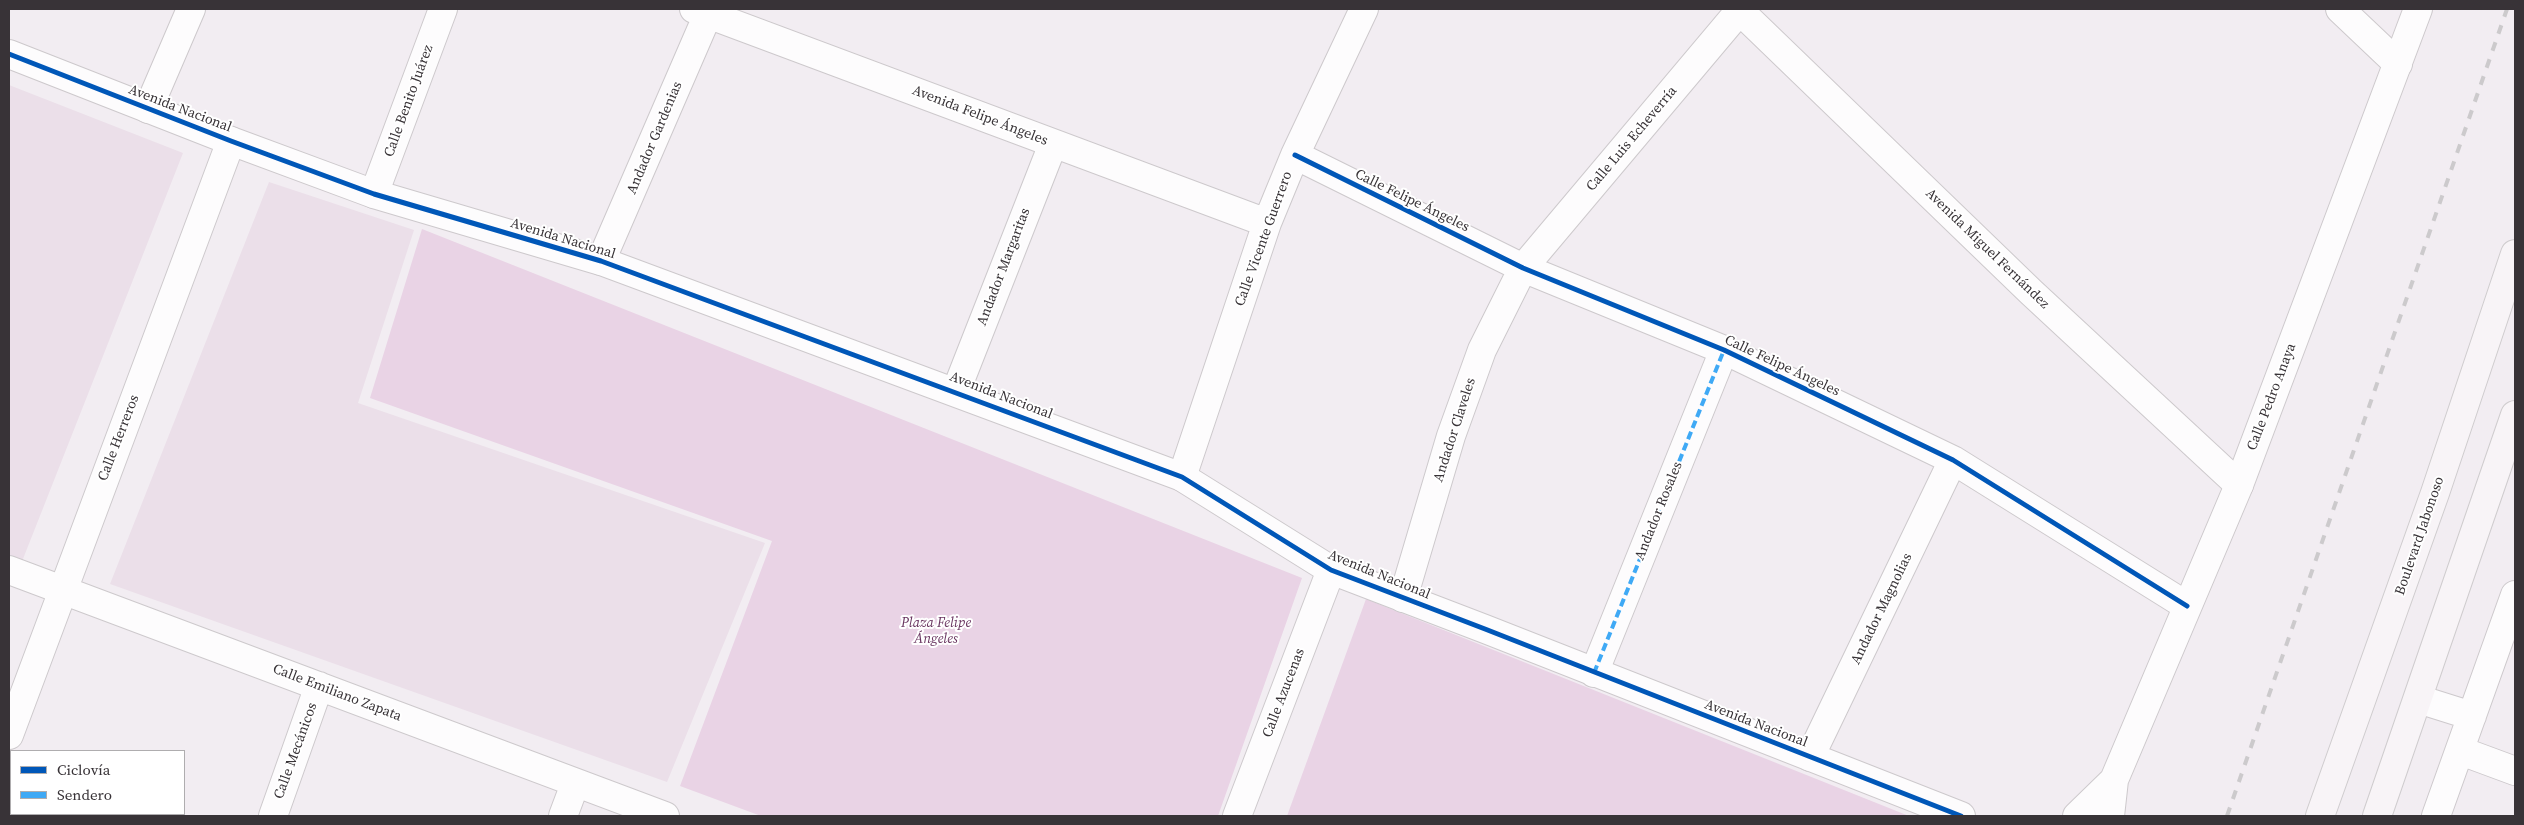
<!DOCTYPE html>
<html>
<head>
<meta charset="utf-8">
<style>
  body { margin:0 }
  #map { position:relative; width:2524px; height:825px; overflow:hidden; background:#f2edf2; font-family:"Source Serif 4",serif }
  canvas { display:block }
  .frame { position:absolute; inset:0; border:10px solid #383337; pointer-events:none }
  .legend { position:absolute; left:10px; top:750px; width:175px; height:65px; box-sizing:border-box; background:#fff; border:1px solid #afadaf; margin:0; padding:6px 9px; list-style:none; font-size:15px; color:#383337 }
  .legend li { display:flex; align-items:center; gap:10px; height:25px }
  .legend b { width:25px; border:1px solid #afadaf }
</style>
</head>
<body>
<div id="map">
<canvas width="2524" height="825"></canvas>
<div class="frame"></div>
<ul class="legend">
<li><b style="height:6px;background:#0057b8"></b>Ciclovía</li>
<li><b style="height:6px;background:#3fa9f5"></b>Sendero</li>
</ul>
</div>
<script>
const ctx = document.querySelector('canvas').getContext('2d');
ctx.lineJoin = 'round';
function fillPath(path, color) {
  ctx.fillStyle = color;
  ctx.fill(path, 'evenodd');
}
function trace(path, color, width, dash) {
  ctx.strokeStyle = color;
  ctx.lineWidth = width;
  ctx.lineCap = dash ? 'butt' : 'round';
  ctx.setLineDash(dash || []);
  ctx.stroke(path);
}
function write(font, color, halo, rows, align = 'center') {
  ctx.font = font + ' "Source Serif 4",serif';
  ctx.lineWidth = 4;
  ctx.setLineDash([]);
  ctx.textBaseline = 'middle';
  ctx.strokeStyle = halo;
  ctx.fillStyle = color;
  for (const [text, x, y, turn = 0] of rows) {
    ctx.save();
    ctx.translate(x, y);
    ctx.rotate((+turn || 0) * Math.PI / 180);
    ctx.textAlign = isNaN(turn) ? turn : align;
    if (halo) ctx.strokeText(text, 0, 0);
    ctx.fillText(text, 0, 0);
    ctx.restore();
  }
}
fillPath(new Path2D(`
  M 9,85 L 183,153 L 21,564 L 9,559 Z
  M 269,182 L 414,230 L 358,403 L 765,543 L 667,782 L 110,584 Z`), '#ebdfe9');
fillPath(new Path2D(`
  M 422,229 L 1302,578 L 1218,816 L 761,816 L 680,786 L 772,541 L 370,398 Z
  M 1366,599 L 1909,816 L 1287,816 Z`), '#e9d3e5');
const pedestrian = new Path2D(`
  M 1594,673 L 1724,350`);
const minor = new Path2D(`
  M 694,9 L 1267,223
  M 1738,9 L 2031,292 L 2239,485
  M 2340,9 L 2398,64
  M 148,109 L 191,9
  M 1295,155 L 1523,268 L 1724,350 L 1953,460 L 2187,606
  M 374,194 L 443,9
  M 601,261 L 708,14
  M 956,391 L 1053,144
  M 1182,477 L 1267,223 L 1295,155 L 1364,9
  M 9,570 L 665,816
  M 1403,598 L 1451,436 L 1482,350 L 1523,268 L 1741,9
  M 2418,699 L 2472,716
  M 9,735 L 231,141
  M 2461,751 L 2515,771
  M 1810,757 L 1953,460
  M 273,816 L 319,686
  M 563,816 L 575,784
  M 1237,816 L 1331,570
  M 2436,816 L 2515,595`);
const tertiary = new Path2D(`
  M 9,54 L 231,141 L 374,194 L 601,261 L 1182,477 L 1331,570 L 1485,629 L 1961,816`);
const secondary = new Path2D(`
  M 2077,816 L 2114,780
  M 2110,816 L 2114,780 L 2239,485 L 2418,9`);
const primary = new Path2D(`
  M 2320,816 L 2435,493 L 2515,254
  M 2377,816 L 2515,415`);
trace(pedestrian, '#cdc9cc', 30);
trace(minor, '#cdc9cc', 30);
trace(tertiary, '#cdc9cc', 30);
trace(secondary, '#cdc9cc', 30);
trace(primary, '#cfccce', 30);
trace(pedestrian, '#fdfcfd', 28);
trace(minor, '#fdfcfd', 28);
trace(tertiary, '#fdfcfd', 28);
trace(secondary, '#fdfcfd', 28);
trace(primary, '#f8f4f7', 28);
trace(new Path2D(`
  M 2227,816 L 2507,9`), '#cccacc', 4, [9, 9]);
trace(new Path2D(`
  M 1594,673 L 1724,350`), '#3fa9f5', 4, [8, 4]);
trace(new Path2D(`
  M 9,54 L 231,141 L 374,194 L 601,261 L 1182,477 L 1331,570 L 1485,629 L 1961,816
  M 1295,155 L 1523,268 L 1724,350 L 1953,460 L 2187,606`), '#0057b8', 5);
write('14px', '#383337', '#fff', [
  ["Calle Benito Juárez",409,101,-70],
  ["Avenida Nacional",180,109,21],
  ["Avenida Felipe Ángeles",980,116,21],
  ["Andador Gardenias",655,138,-67],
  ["Calle Luis Echeverría",1632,139,-50],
  ["Calle Felipe Ángeles",1412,201,26],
  ["Avenida Nacional",563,239,17],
  ["Calle Vicente Guerrero",1264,239,-70],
  ["Avenida Miguel Fernández",1987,249,44],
  ["Andador Margaritas",1004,267,-69],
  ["Calle Felipe Ángeles",1782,366,25],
  ["Avenida Nacional",1001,396,21],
  ["Calle Pedro Anaya",2272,397,-69],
  ["Andador Claveles",1455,430,-72],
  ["Calle Herreros",119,438,-69],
  ["Andador Rosales",1659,511,-68],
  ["Boulevard Jabonoso",2420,536,-71],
  ["Avenida Nacional",1379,575,22],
  ["Andador Magnolias",1882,609,-64],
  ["Calle Emiliano Zapata",337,693,21],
  ["Calle Azucenas",1284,693,-69],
  ["Avenida Nacional",1756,724,21],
  ["Calle Mecánicos",296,751,-70]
]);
write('italic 14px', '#693560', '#fff', [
  ["Plaza Felipe",936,623],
  ["Ángeles",936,639]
]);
</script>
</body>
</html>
